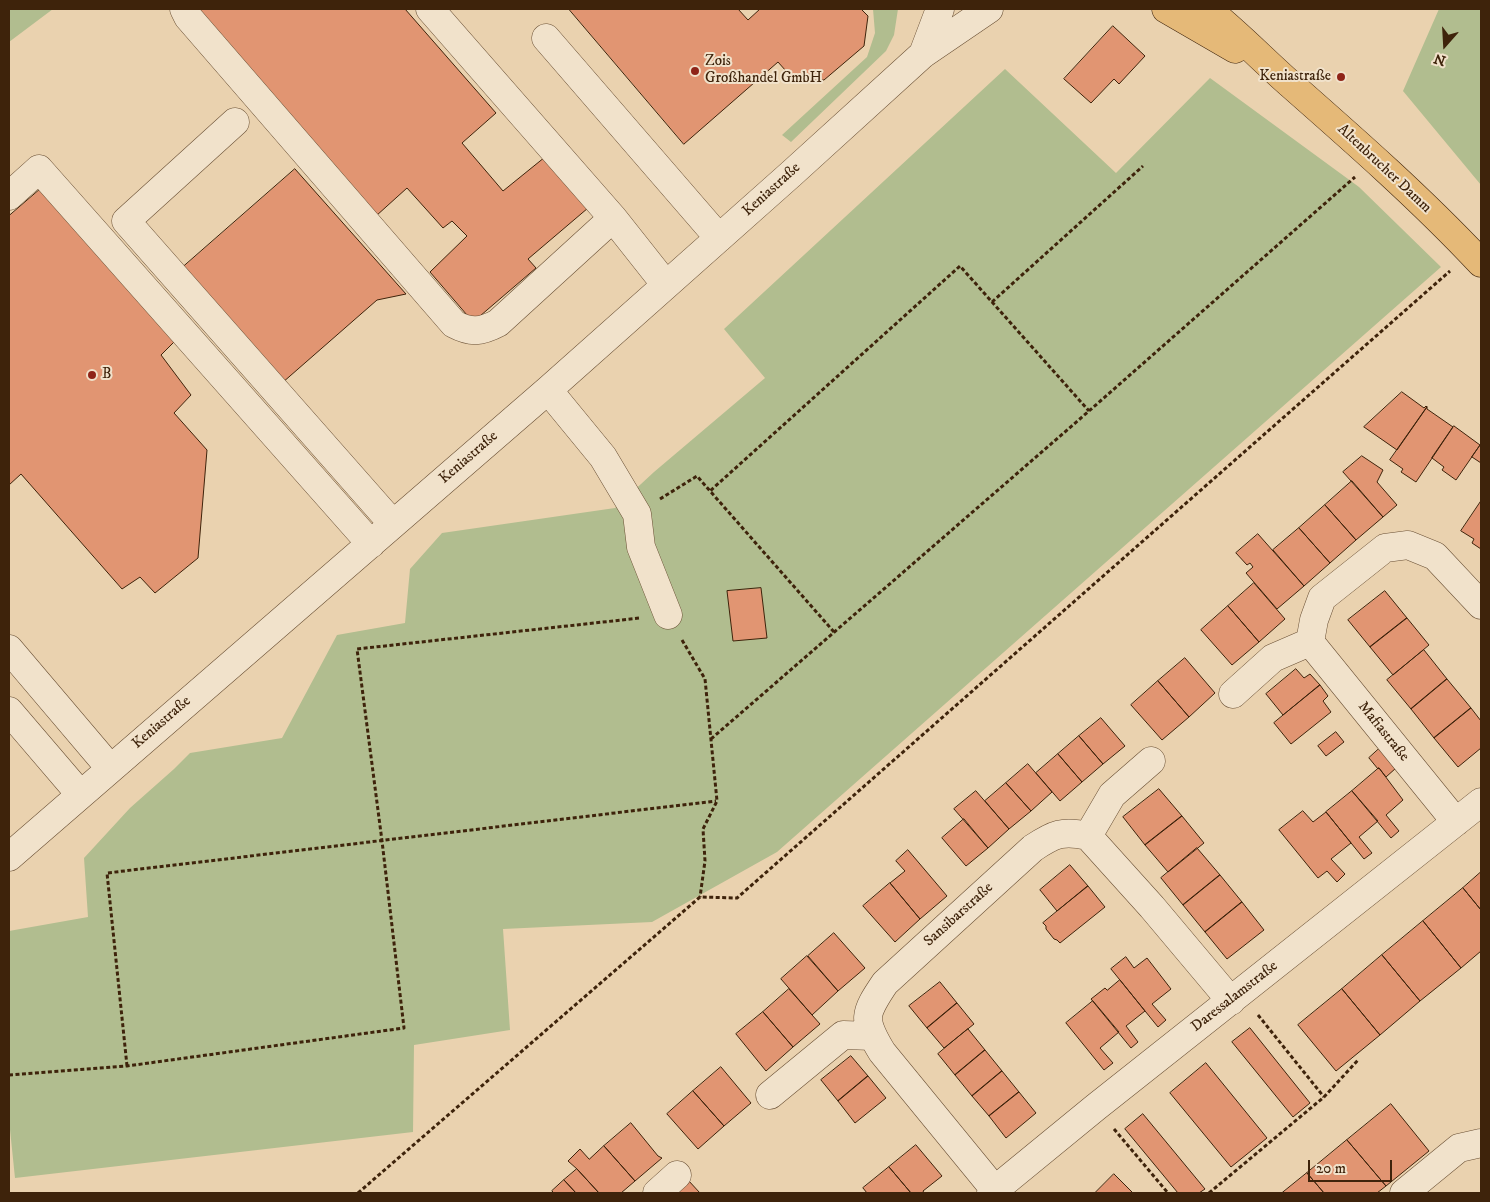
<!DOCTYPE html>
<html>
<head>
<meta charset="utf-8">
<style>
  body { margin:0 }
  #map { position:relative; width:1490px; height:1202px; overflow:hidden; background:#ead2af; font-family:"IM FELL DW Pica",serif }
  canvas { display:block }
  .frame { position:absolute; inset:0; border:10px solid #3e230b; pointer-events:none }
  .north { position:absolute; left:1420px; top:20px; width:50px; height:50px; -webkit-text-stroke:4px #f1e2cb; paint-order:stroke; rotate:199deg; font-size:14px; font-weight:700; line-height:20px; text-align:center; color:#3e230b }
  .north::after { content:''; display:block; margin:auto; width:18px; height:22px; background:#3e230b; clip-path:polygon(50% 0,100% 100%,50% 72%,0 100%) }
  .scale { position:absolute; left:1308px; top:1160px; width:84px; height:22px; box-sizing:border-box; border:2px solid #3e230b; border-top:0; padding-left:6px; font-size:15px; line-height:18px; white-space:nowrap; color:#3e230b; -webkit-text-stroke:4px #f1e2cb; paint-order:stroke }
</style>
</head>
<body>
<div id="map">
<canvas width="1490" height="1202"></canvas>
<div class="frame"></div>
<div class="north">N</div>
<div class="scale">20 m</div>
</div>
<script>
const ctx = document.querySelector('canvas').getContext('2d');
ctx.lineJoin = 'round';
function fillPath(path, color) {
  ctx.fillStyle = color;
  ctx.fill(path, 'evenodd');
}
function trace(path, color, width, dash) {
  ctx.strokeStyle = color;
  ctx.lineWidth = width;
  ctx.lineCap = dash ? 'butt' : 'round';
  ctx.setLineDash(dash || []);
  ctx.stroke(path);
}
function write(font, color, halo, rows, align = 'center') {
  ctx.font = font + ' "IM FELL DW Pica",serif';
  ctx.lineWidth = 4;
  ctx.setLineDash([]);
  ctx.textBaseline = 'middle';
  ctx.strokeStyle = halo;
  ctx.fillStyle = color;
  for (const [text, x, y, turn = 0] of rows) {
    ctx.save();
    ctx.translate(x, y);
    ctx.rotate((+turn || 0) * Math.PI / 180);
    ctx.textAlign = isNaN(turn) ? turn : align;
    if (halo) ctx.strokeText(text, 0, 0);
    ctx.fillText(text, 0, 0);
    ctx.restore();
  }
}
fillPath(new Path2D(`
  M 9,9 L 53,9 L 9,42 Z
  M 873,9 L 898,9 L 894,35 L 886,51 L 791,142 L 782,135 L 867,57 L 875,33 Z
  M 1439,9 L 1481,9 L 1481,185 L 1403,91 Z
  M 1005,69 L 1116,173 L 1210,78 L 1359,187 L 1441,267 L 777,852 L 652,922 L 503,929 L 510,1030 L 414,1045 L 413,1132 L 15,1178 L 9,1120 L 9,931 L 88,917 L 84,858 L 130,808 L 174,769 L 190,753 L 282,738 L 337,635 L 405,623 L 410,569 L 442,533 L 615,508 L 654,472 L 765,378 L 724,329 Z`), '#b1bd8f');
const building = new Path2D(`
  M 197,9 L 405,9 L 496,113 L 462,143 L 503,191 L 545,157 L 588,208 L 528,259 L 536,268 L 473,322 L 430,272 L 467,236 L 452,221 L 443,228 L 407,188 L 376,216 Z
  M 569,9 L 738,9 L 748,20 L 760,9 L 861,9 L 868,16 L 864,46 L 824,80 L 794,80 L 778,62 L 684,144 Z
  M 1113,26 L 1145,56 L 1119,84 L 1114,79 L 1091,103 L 1064,79 Z
  M 295,169 L 406,294 L 377,300 L 282,383 L 182,268 Z
  M 44,186 L 176,340 L 161,355 L 191,395 L 174,413 L 207,450 L 198,558 L 155,593 L 140,577 L 122,589 L 21,474 L 9,485 L 9,216 Z
  M 1402,392 L 1424,408 L 1426,406 L 1427,407 L 1397,450 L 1364,427 Z
  M 1427,407 L 1427,409 L 1453,427 L 1416,482 L 1401,472 L 1403,469 L 1390,460 Z
  M 1454,426 L 1480,445 L 1456,480 L 1442,470 L 1444,467 L 1432,458 Z
  M 1481,444 L 1481,463 L 1472,457 Z
  M 1362,456 L 1383,470 L 1377,482 L 1397,505 L 1383,517 L 1343,472 Z
  M 1352,481 L 1383,517 L 1356,540 L 1325,505 Z
  M 1481,501 L 1481,549 L 1472,543 L 1474,539 L 1461,531 Z
  M 1325,505 L 1356,540 L 1330,563 L 1299,528 Z
  M 1299,528 L 1330,563 L 1304,586 L 1273,550 Z
  M 1258,534 L 1304,586 L 1277,609 L 1246,573 L 1253,567 L 1250,563 L 1247,565 L 1236,553 Z
  M 1254,583 L 1285,619 L 1259,642 L 1228,606 Z
  M 761,588 L 767,638 L 733,641 L 727,591 Z
  M 1385,591 L 1407,618 L 1370,647 L 1348,620 Z
  M 1228,606 L 1259,642 L 1232,665 L 1201,630 Z
  M 1407,618 L 1429,645 L 1393,675 L 1370,647 Z
  M 1424,650 L 1447,679 L 1411,709 L 1387,680 Z
  M 1185,658 L 1215,693 L 1189,717 L 1158,681 Z
  M 1296,669 L 1304,678 L 1310,674 L 1320,685 L 1283,715 L 1266,694 Z
  M 1447,679 L 1471,708 L 1434,738 L 1411,709 Z
  M 1158,681 L 1189,717 L 1162,740 L 1131,705 Z
  M 1320,685 L 1328,696 L 1323,701 L 1331,712 L 1291,744 L 1274,723 Z
  M 1471,708 L 1481,721 L 1481,748 L 1458,767 L 1434,738 Z
  M 1101,718 L 1125,746 L 1103,764 L 1079,736 Z
  M 1336,732 L 1344,742 L 1326,756 L 1318,746 Z
  M 1079,736 L 1103,764 L 1082,782 L 1058,754 Z
  M 1380,748 L 1396,768 L 1386,777 L 1379,768 L 1378,769 L 1369,758 Z
  M 1058,754 L 1082,782 L 1060,801 L 1036,773 Z
  M 1028,764 L 1052,792 L 1031,811 L 1006,783 Z
  M 1379,768 L 1403,800 L 1386,815 L 1399,831 L 1391,838 L 1352,791 Z
  M 1006,783 L 1031,811 L 1009,829 L 985,801 Z
  M 1159,789 L 1182,816 L 1145,845 L 1123,817 Z
  M 976,791 L 1009,829 L 988,848 L 954,809 Z
  M 1352,791 L 1378,821 L 1359,837 L 1372,853 L 1364,859 L 1326,812 Z
  M 1303,811 L 1313,822 L 1326,812 L 1351,843 L 1331,859 L 1345,874 L 1337,882 L 1327,871 L 1318,878 L 1279,830 Z
  M 1182,816 L 1204,843 L 1168,872 L 1145,845 Z
  M 964,819 L 988,848 L 966,866 L 942,838 Z
  M 1197,848 L 1220,875 L 1183,905 L 1161,878 Z
  M 908,850 L 947,896 L 920,919 L 890,883 L 905,871 L 896,861 Z
  M 1070,865 L 1088,886 L 1057,911 L 1040,890 Z
  M 1481,872 L 1481,910 L 1463,888 Z
  M 1220,875 L 1242,902 L 1205,932 L 1183,905 Z
  M 890,883 L 920,919 L 895,942 L 863,906 Z
  M 1088,886 L 1105,907 L 1060,943 L 1057,940 L 1054,939 L 1046,929 L 1046,926 L 1043,923 Z
  M 1463,888 L 1481,910 L 1481,951 L 1461,968 L 1423,921 Z
  M 1242,902 L 1264,930 L 1227,959 L 1205,932 Z
  M 1423,921 L 1461,968 L 1420,1001 L 1382,955 Z
  M 834,933 L 865,968 L 838,991 L 808,956 Z
  M 1382,955 L 1420,1001 L 1380,1035 L 1342,989 Z
  M 807,956 L 838,991 L 812,1015 L 781,979 Z
  M 1126,957 L 1134,968 L 1147,958 L 1171,989 L 1152,1004 L 1166,1020 L 1158,1027 L 1111,969 Z
  M 1120,980 L 1145,1011 L 1126,1026 L 1138,1042 L 1131,1048 L 1091,999 L 1105,988 L 1107,990 Z
  M 940,982 L 957,1003 L 927,1028 L 909,1006 Z
  M 789,989 L 820,1024 L 793,1047 L 763,1012 Z
  M 1342,989 L 1380,1035 L 1336,1071 L 1298,1025 Z
  M 1093,1001 L 1119,1032 L 1100,1048 L 1113,1063 L 1104,1070 L 1066,1023 Z
  M 957,1003 L 974,1024 L 944,1048 L 927,1028 Z
  M 763,1012 L 793,1047 L 766,1071 L 736,1034 Z
  M 1250,1028 L 1310,1103 L 1293,1117 L 1232,1042 Z
  M 968,1029 L 985,1050 L 955,1075 L 938,1054 Z
  M 985,1050 L 1002,1071 L 972,1096 L 955,1075 Z
  M 851,1056 L 868,1076 L 838,1101 L 821,1080 Z
  M 1206,1063 L 1267,1138 L 1231,1167 L 1170,1093 Z
  M 721,1067 L 751,1103 L 724,1126 L 693,1091 Z
  M 1002,1071 L 1019,1092 L 989,1116 L 972,1096 Z
  M 868,1076 L 886,1098 L 855,1123 L 838,1101 Z
  M 693,1091 L 724,1126 L 698,1149 L 667,1114 Z
  M 1019,1092 L 1036,1113 L 1006,1138 L 989,1116 Z
  M 1391,1104 L 1429,1151 L 1386,1186 L 1347,1140 Z
  M 1143,1114 L 1205,1189 L 1199,1193 L 1178,1193 L 1125,1129 Z
  M 631,1123 L 658,1156 L 662,1158 L 635,1181 L 604,1146 Z
  M 1347,1140 L 1386,1186 L 1377,1193 L 1324,1193 L 1307,1173 Z
  M 916,1145 L 942,1176 L 923,1191 L 924,1193 L 911,1193 L 889,1167 Z
  M 604,1146 L 635,1181 L 621,1193 L 599,1193 L 577,1169 L 568,1161 L 580,1149 L 589,1159 Z
  M 889,1167 L 911,1193 L 867,1193 L 863,1188 Z
  M 577,1169 L 599,1193 L 576,1193 L 564,1180 Z
  M 1307,1173 L 1324,1193 L 1282,1193 Z
  M 1114,1174 L 1133,1193 L 1095,1193 Z
  M 564,1180 L 576,1193 L 554,1193 L 552,1191 Z
  M 688,1180 L 700,1193 L 672,1193 Z`);
fillPath(building, '#e19572');
trace(building, '#3e230b', 1);
const minor = new Path2D(`
  M 184,9 L 188,17 L 454,324 C 471,333 481,332 498,323 L 613,218
  M 430,9 L 613,218 L 666,285
  M 546,38 L 719,238
  M 923,54 L 940,9
  M 235,122 L 126,221 L 393,524
  M 9,196 L 39,169 L 371,544
  M 548,390 L 603,457 L 637,514 L 641,547 L 668,615
  M 9,649 L 110,768
  M 1233,694 L 1273,658 L 1310,642
  M 9,711 L 80,794
  M 1456,822 L 1310,642 L 1314,620 L 1322,598 L 1385,548 L 1408,545 L 1435,556 L 1481,605
  M 1088,836 L 1112,795 L 1151,761
  M 9,857 L 548,390 L 791,174 L 923,54 L 989,9
  M 770,1095 L 843,1035 L 873,1036
  M 995,1190 L 882,1052 C 862,1019 864,1014 885,983 L 1033,848 C 1054,834 1063,830 1088,836 L 1152,907 L 1231,1001
  M 657,1193 L 677,1175
  M 991,1193 L 1096,1107 L 1481,802
  M 1404,1193 L 1459,1148 L 1481,1143`);
const major = new Path2D(`
  M 1166,9 L 1235,49
  M 1207,9 C 1236,32 1261,58 1289,83 C 1355,141 1421,199 1481,263`);
trace(minor, '#694f34', 29);
trace(major, '#3e230b', 29);
trace(new Path2D(`
  M 992,302 L 1143,166
  M 660,499 L 697,476 L 710,491
  M 834,632 L 710,491 L 960,266 L 1089,411
  M 682,640 L 705,679 L 717,801 L 703,829 L 705,861 L 700,897
  M 711,739 L 1089,411 L 1355,177
  M 1258,1015 L 1324,1097
  M 127,1066 L 107,873 L 716,801
  M 9,1075 L 127,1066 L 404,1028 L 382,841 L 357,649 L 640,618
  M 1114,1129 L 1168,1193
  M 358,1193 L 700,897 L 737,898 L 1450,271
  M 1209,1193 L 1324,1097 L 1359,1059`), '#3e230b', 3, [4, 2.5]);
trace(minor, '#f1e2cb', 28);
trace(major, '#e5b978', 28);
for (const [x, y, r, color] of [
  [695,71,5,"#8f2418"],
  [1341,77,5,"#8f2418"],
  [92,375,5,"#8f2418"]
]) {
  const dot = new Path2D();
  dot.arc(x, y, r, 0, 2 * Math.PI);
  ctx.fillStyle = color;
  ctx.fill(dot);
  trace(dot, '#f1e2cb', 2);
}
write('15px', '#3e230b', '#f1e2cb', [
  ["Zois",705,62],
  ["Großhandel GmbH",705,79],
  ["Keniastraße",1331,77,"right"],
  ["B",102,375]
], 'left');
write('15px', '#3e230b', '#f1e2cb', [
  ["Altenbrucher Damm",1384,169,43],
  ["Keniastraße",772,190,-42],
  ["Keniastraße",469,458,-41],
  ["Keniastraße",162,723,-41],
  ["Mafiastraße",1383,732,51],
  ["Sansibarstraße",959,915,-42],
  ["Daressalamstraße",1235,997,-38]
]);
</script>
</body>
</html>
